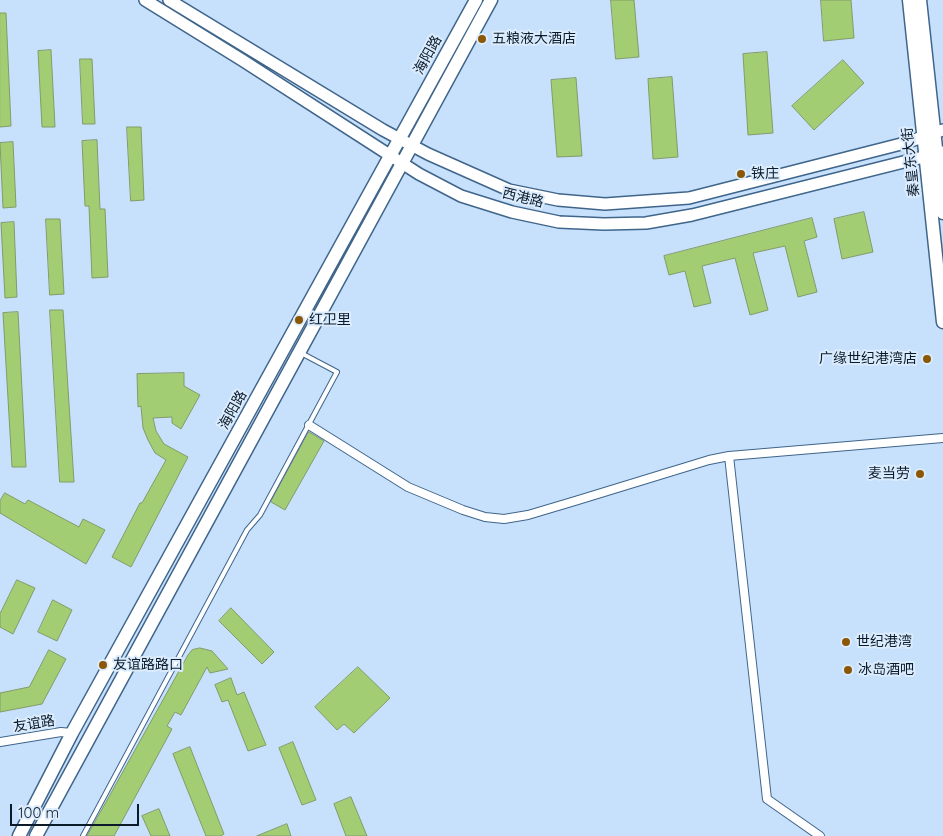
<!DOCTYPE html>
<html>
<head>
<meta charset="utf-8">
<style>
  body { margin:0 }
  #map { position:relative; width:943px; height:836px; overflow:hidden; background:#c7e0fb; font-family:Quicksand,sans-serif }
  canvas { display:block }
  .scale { position:absolute; left:10px; top:804px; width:129px; height:22px; box-sizing:border-box; border:2px solid #0b1b2a; border-top:0; padding-left:6px; font-size:15px; line-height:18px; white-space:nowrap; color:#0b1b2a; -webkit-text-stroke:4px #dbecfe; paint-order:stroke }
</style>
</head>
<body>
<div id="map">
<canvas width="943" height="836"></canvas>
<div class="scale">100 m</div>
</div>
<script>
const ctx = document.querySelector('canvas').getContext('2d');
ctx.lineJoin = 'round';
function fillPath(path, color) {
  ctx.fillStyle = color;
  ctx.fill(path, 'evenodd');
}
function trace(path, color, width, dash) {
  ctx.strokeStyle = color;
  ctx.lineWidth = width;
  ctx.lineCap = dash ? 'butt' : 'round';
  ctx.setLineDash(dash || []);
  ctx.stroke(path);
}
function write(font, color, halo, rows, align = 'center') {
  ctx.font = font + ' Quicksand,"Noto Sans SC",sans-serif';
  ctx.lineWidth = 4;
  ctx.setLineDash([]);
  ctx.textBaseline = 'middle';
  ctx.strokeStyle = halo;
  ctx.fillStyle = color;
  for (const [text, x, y, turn = 0] of rows) {
    ctx.save();
    ctx.translate(x, y);
    ctx.rotate((+turn || 0) * Math.PI / 180);
    ctx.textAlign = isNaN(turn) ? turn : align;
    if (halo) ctx.strokeText(text, 0, 0);
    ctx.fillText(text, 0, 0);
    ctx.restore();
  }
}
const building = new Path2D(`
  M 611,0 L 634,0 L 639,57 L 616,59 Z
  M 821,0 L 851,0 L 854,38 L 824,41 Z
  M 0,13 L 6,13 L 11,126 L 0,127 Z
  M 51,50 L 55,127 L 42,127 L 38,51 Z
  M 767,52 L 773,133 L 748,135 L 743,54 Z
  M 80,59 L 92,59 L 95,124 L 83,124 Z
  M 843,60 L 864,83 L 814,130 L 792,106 Z
  M 672,77 L 678,157 L 653,159 L 648,79 Z
  M 576,78 L 582,156 L 557,157 L 551,80 Z
  M 127,127 L 141,127 L 144,200 L 131,201 Z
  M 97,140 L 100,209 L 105,209 L 108,277 L 92,278 L 89,206 L 85,206 L 82,141 Z
  M 13,142 L 16,207 L 3,208 L 0,143 Z
  M 864,212 L 873,252 L 842,259 L 834,219 Z
  M 812,218 L 817,237 L 804,241 L 817,292 L 798,297 L 785,246 L 753,253 L 768,310 L 750,315 L 735,258 L 702,266 L 711,303 L 694,307 L 685,271 L 669,275 L 664,256 Z
  M 46,219 L 60,219 L 64,294 L 50,295 Z
  M 14,222 L 17,297 L 5,298 L 1,223 Z
  M 50,310 L 63,310 L 74,482 L 60,482 Z
  M 18,312 L 26,467 L 12,467 L 3,313 Z
  M 184,373 L 184,386 L 200,395 L 181,429 L 172,423 L 172,417 L 153,418 L 156,431 L 164,444 L 188,457 L 131,567 L 112,557 L 140,503 L 142,503 L 166,460 L 155,453 L 148,440 L 143,428 L 141,406 L 138,407 L 137,374 Z
  M 309,432 L 324,441 L 285,510 L 271,502 Z
  M 5,493 L 25,504 L 28,500 L 79,527 L 83,519 L 105,530 L 86,564 L 0,513 L 0,501 Z
  M 17,580 L 35,588 L 13,634 L 0,627 L 0,614 Z
  M 53,600 L 72,610 L 57,641 L 38,632 Z
  M 231,608 L 274,652 L 262,664 L 219,621 Z
  M 200,648 L 212,651 L 228,669 L 210,673 L 207,667 L 181,715 L 175,712 L 167,726 L 172,729 L 114,836 L 87,836 L 188,655 L 192,650 Z
  M 49,650 L 66,659 L 42,704 L 0,712 L 0,693 L 29,687 Z
  M 358,667 L 390,698 L 354,733 L 344,724 L 337,730 L 315,707 Z
  M 231,678 L 237,695 L 244,692 L 266,745 L 248,751 L 228,700 L 222,702 L 215,685 Z
  M 293,742 L 316,800 L 302,805 L 279,748 Z
  M 190,747 L 224,834 L 221,836 L 206,836 L 173,754 Z
  M 351,797 L 367,836 L 346,836 L 334,804 Z
  M 159,809 L 170,836 L 151,836 L 142,816 Z
  M 287,824 L 291,836 L 257,836 Z`);
fillPath(building, '#a3cd73');
trace(building, '#829b69', 1);
const lane = new Path2D(`
  M 83,836 L 247,530 L 260,515 L 337,372 L 301,353`);
const street = new Path2D(`
  M 309,425 L 408,487 L 463,510 L 485,517 L 504,519 L 528,515 L 575,501 L 709,460 L 729,456 L 943,438
  M 729,456 L 767,799 L 820,836
  M 0,742 L 61,732 L 72,733`);
const secondary = new Path2D(`
  M 145,0 L 242,60 L 419,174 L 461,196 L 512,212 L 559,222 L 604,224 L 646,223 L 692,215 L 943,152
  M 169,0 L 383,130 L 428,154 L 509,190 L 558,200 L 605,204 L 689,198 L 905,143 L 943,130`);
const primary = new Path2D(`
  M 909,0 L 943,322
  M 920,0 L 943,213
  M 19,836 L 72,733 L 476,0
  M 36,836 L 491,0`);
trace(lane, '#3f658b', 6);
trace(street, '#3f658b', 10);
trace(secondary, '#3f658b', 14);
trace(primary, '#3f658b', 15);
trace(lane, '#fff', 4);
trace(street, '#fff', 8);
trace(secondary, '#fff', 11);
trace(primary, '#fff', 12);
for (const [x, y, r, color] of [
  [482,39,5,"#8b5704"],
  [741,174,5,"#8b5704"],
  [299,320,5,"#8b5704"],
  [927,359,5,"#8b5704"],
  [920,474,5,"#8b5704"],
  [846,642,5,"#8b5704"],
  [103,665,5,"#8b5704"],
  [848,670,5,"#8b5704"]
]) {
  const dot = new Path2D();
  dot.arc(x, y, r, 0, 2 * Math.PI);
  ctx.fillStyle = color;
  ctx.fill(dot);
  trace(dot, '#dbecfe', 2);
}
write('14px', '#0b1b2a', '#dbecfe', [
  ["五粮液大酒店",492,39],
  ["铁庄",751,174],
  ["红卫里",309,320],
  ["广缘世纪港湾店",917,359,"right"],
  ["麦当劳",910,474,"right"],
  ["世纪港湾",856,642],
  ["友谊路路口",113,665],
  ["冰岛酒吧",858,670]
], 'left');
write('14px', '#0b1b2a', '#dbecfe', [
  ["海阳路",428,55,-61],
  ["秦皇东大街",911,162,-96],
  ["西港路",523,198,14],
  ["海阳路",233,410,-61],
  ["友谊路",34,724,-9]
]);
</script>
</body>
</html>
